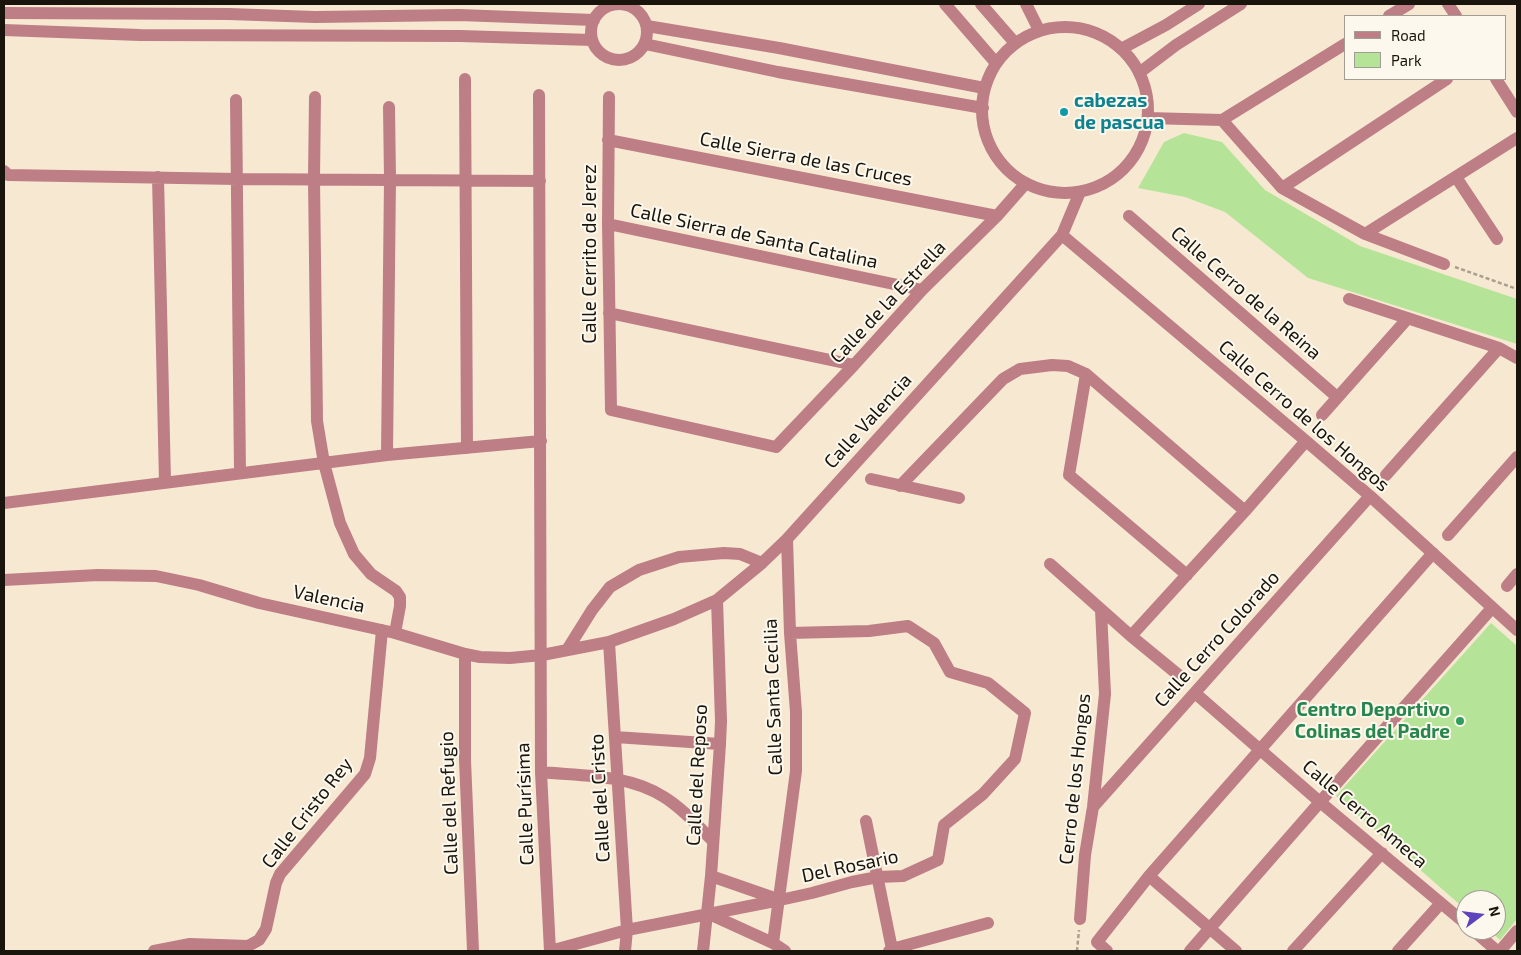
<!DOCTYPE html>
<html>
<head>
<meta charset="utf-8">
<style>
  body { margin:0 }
  #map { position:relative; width:1521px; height:955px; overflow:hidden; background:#f7e9d1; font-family:"Exo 2",sans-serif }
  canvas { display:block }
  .frame { position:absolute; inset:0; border:5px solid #19150c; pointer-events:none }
  .legend { position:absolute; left:1344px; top:15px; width:162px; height:65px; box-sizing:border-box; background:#fdf8ee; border:1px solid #a29d94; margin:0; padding:6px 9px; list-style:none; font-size:15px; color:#19150c }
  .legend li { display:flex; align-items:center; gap:10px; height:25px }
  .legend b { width:25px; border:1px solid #a29d94 }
  .north { position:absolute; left:1456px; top:890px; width:50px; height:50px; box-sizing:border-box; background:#fdf8ee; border:1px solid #a29d94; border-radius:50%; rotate:75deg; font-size:14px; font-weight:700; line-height:20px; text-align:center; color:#19150c }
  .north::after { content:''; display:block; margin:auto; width:18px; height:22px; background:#5d43bc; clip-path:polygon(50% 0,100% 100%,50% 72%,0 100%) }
</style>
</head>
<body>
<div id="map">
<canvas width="1521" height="955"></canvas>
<div class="frame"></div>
<ul class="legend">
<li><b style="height:6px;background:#be7e86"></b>Road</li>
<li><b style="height:14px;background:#b5e498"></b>Park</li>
</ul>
<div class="north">N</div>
</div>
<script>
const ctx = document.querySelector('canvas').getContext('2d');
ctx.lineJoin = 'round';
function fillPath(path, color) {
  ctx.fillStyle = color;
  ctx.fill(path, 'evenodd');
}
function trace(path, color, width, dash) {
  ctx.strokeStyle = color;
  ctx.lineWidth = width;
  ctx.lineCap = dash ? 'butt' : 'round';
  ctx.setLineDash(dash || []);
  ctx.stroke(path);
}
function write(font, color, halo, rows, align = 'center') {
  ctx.font = font + ' "Exo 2",sans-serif';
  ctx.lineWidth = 4;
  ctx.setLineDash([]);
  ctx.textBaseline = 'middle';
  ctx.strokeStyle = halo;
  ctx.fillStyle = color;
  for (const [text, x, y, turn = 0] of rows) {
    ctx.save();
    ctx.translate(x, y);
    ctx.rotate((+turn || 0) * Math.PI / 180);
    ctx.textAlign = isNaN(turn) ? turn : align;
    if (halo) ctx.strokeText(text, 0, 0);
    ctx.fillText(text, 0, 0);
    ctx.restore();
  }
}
fillPath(new Path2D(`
  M 1184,133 L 1222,142 L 1265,190 L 1360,246 L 1517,299 L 1517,344 L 1308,278 L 1225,212 L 1185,197 L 1138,188 L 1164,142 Z
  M 1491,623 L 1517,646 L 1517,919 L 1500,940 L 1489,930 L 1496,930 L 1496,900 L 1466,900 L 1466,910 L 1336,796 Z`), '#b5e498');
trace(new Path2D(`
  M 1455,267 L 1517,289
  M 1077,951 L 1079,930`), '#aa9f8d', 2.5, [4, 2.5]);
trace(new Path2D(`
  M591 32a28 28 0 1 1 56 0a28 28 0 1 1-56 0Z
  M 945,4 L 996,63
  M 981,4 L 1015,43
  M 1026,4 L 1039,30
  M 1448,4 L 1456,16
  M 4,13 L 229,14 L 315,17 L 459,15 L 594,20
  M 1389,16 L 1409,4
  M 647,26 L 779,48 L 984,88
  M982 110a83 83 0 1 1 166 0a83 83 0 1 1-166 0Z
  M 4,30 L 140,35 L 460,36 L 592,40
  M 645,44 L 778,72 L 983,108
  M 1121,49 L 1166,25 L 1199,4
  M 1139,73 L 1176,45 L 1241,4
  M 465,79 L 467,448
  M 1496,79 L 1517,112
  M 539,95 L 541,772 L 550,951 L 627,930 L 780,900
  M 315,97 L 314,179 L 317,421 L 324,463 L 340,523 L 354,554 L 371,574 L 396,591 L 400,597 L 400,606 L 395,633
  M 609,97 L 608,224 L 611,410 L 776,447 L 854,365 L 922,290 L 997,216 L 1026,183
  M 236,100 L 240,473
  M 1148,118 L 1222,120 L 1282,188 L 1365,234 L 1444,264
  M 1222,120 L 1345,44
  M 608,140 L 997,216
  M 4,171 L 8,175 L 237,179 L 540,181
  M 158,177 L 165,482
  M 1456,177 L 1497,239
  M 1282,188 L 1447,79
  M 1129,216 L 1337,397
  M 608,224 L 922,290
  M 1365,234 L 1517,138
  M 1062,235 L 1306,441 L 1370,496 L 1517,630
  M 1349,299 L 1499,348 L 1517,358
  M 609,313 L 854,365
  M 1086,374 L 1069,475 L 1187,575
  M 1322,415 L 1408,318
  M 387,455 L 390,179 L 389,107
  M 1386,475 L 1499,348
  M 871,479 L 959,498
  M 900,486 L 1003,379 L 1020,369 L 1052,365 L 1068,366 L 1086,374 L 1245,511
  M 4,503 L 387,455 L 541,441
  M 1448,535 L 1517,457
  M 1050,564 L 1131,636 L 1181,677
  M 4,580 L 98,575 L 156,576 L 199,585 L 259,603 L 395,633 L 465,654 L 480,657 L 510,658 L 542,655 L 609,642 L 674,619 L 717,600 L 762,563 L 787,539 L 1062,235 L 1080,192
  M 1507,586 L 1517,574
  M 1131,636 L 1245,511 L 1306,441
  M 609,642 L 627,930 L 625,951
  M 567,650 L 592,610 L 610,587 L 639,570 L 679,557 L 724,553 L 740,554 L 762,563
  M 465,654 L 465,760 L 473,951
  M 1195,693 L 1320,802 L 1466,924
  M 615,737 L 720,744
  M 541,772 C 582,776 628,774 664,797 C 682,808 697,825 712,840
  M 1093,807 L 1370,496
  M 866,821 L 892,949 L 889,951
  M 711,876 L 780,900 L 812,893 L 852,882 L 878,877 L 903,876 L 938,860 L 944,825 L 983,794 L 1015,759 L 1025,713 L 988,683 L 950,672 L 934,643 L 908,626 L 869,631 L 790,633
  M 1149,876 L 1236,951
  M 707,913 L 773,943 L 785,951
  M 1080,919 L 1085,855 L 1093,807 L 1105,694 L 1101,610
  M 1473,930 L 1497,951
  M 773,943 L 796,771 L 796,712 L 790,633 L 787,539
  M 892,949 L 988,923
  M 154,951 L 190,944 L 248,946 L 259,940 L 266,929 L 276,883 L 280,874 L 365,774 L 370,758 L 382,630
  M 703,951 L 711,876 L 720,744 L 721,721 L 717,600
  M 1107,951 L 1097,942 L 1149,876 L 1433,553
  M 1190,951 L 1320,802 L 1492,608
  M 1293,951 L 1382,853
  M 1398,951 L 1441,903
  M 1500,951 L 1517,931`), '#be7e86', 12);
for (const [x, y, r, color] of [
  [1064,112,5,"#0f9aa8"],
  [1460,721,5,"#2e9e5b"]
]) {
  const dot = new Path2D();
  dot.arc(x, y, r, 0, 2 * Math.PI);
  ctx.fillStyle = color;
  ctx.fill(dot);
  trace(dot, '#fdf8ee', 2);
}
write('bold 19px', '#0d838f', '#fdf8ee', [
  ["cabezas",1074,101],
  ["de pascua",1074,123]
], 'left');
write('19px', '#19150c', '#fdf8ee', [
  ["Calle Sierra de las Cruces",806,159,11],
  ["Calle Sierra de Santa Catalina",754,236,12],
  ["Calle Cerrito de Jerez",590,254,-90],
  ["Calle Cerro de la Reina",1246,293,41],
  ["Calle de la Estrella",888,302,-47],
  ["Calle Cerro de los Hongos",1304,416,41],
  ["Calle Valencia",868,421,-48],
  ["Valencia",329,599,12],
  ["Calle Cerro Colorado",1217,639,-48],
  ["Calle Santa Cecilia",773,697,-92],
  ["Calle del Reposo",697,775,-87],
  ["Cerro de los Hongos",1075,779,-84],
  ["Calle del Cristo",600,798,-93],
  ["Calle del Refugio",449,803,-92],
  ["Calle Purísima",525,804,-92],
  ["Calle Cristo Rey",307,813,-52],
  ["Calle Cerro Ameca",1365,814,40],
  ["Del Rosario",850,866,-12]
]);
write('bold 19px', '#27864d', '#fdf8ee', [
  ["Centro Deportivo",1450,710],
  ["Colinas del Padre",1450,732]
], 'right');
</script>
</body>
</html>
